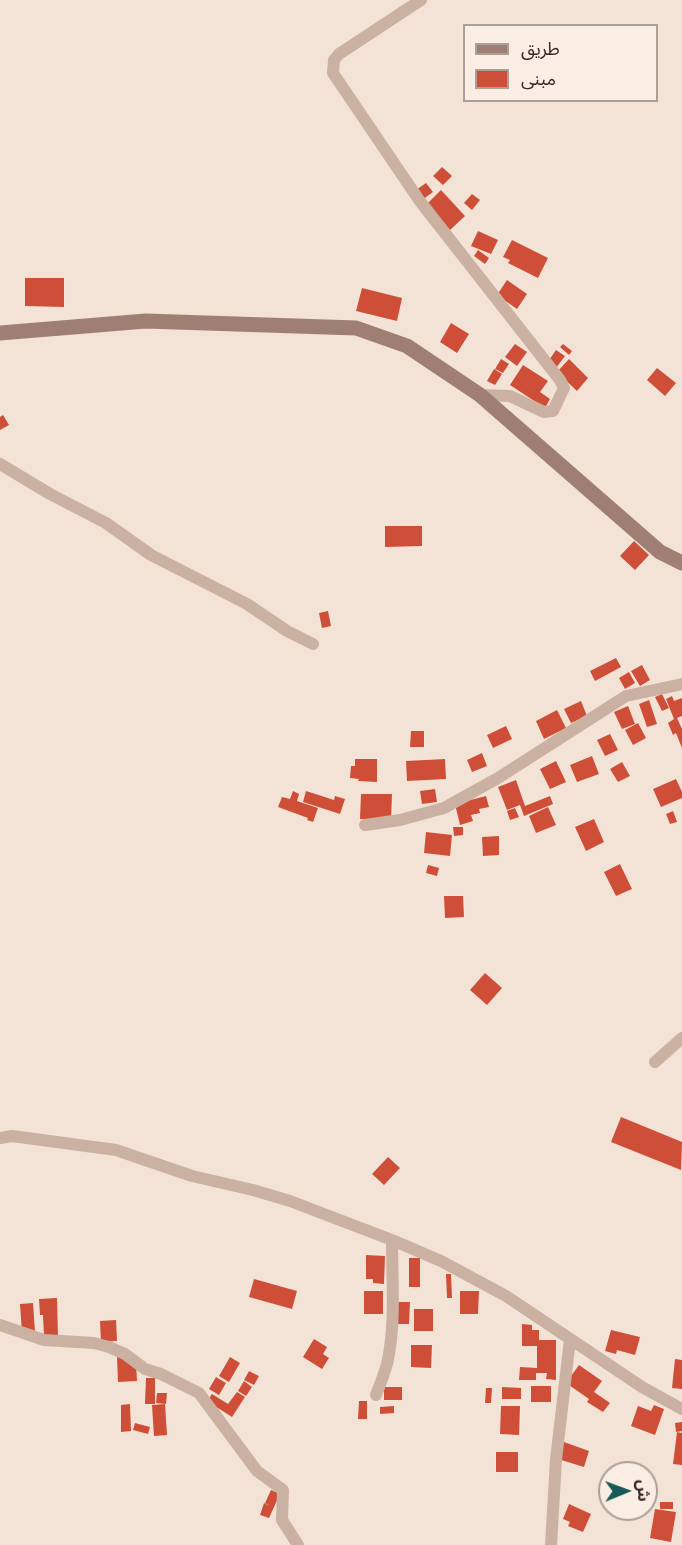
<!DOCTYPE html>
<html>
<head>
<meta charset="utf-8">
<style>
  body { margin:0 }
  #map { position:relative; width:682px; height:1545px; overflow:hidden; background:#f3e3d7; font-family:"Titillium Web","Noto Sans Arabic",sans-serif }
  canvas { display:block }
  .legend { position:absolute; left:463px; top:24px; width:195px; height:78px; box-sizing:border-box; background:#faede3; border:2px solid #ac9f97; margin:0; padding:8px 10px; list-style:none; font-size:18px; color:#362925 }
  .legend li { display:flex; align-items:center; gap:12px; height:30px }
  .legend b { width:30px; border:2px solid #ac9f97 }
  .north { position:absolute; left:598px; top:1461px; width:60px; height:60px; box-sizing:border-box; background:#faede3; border:2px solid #ac9f97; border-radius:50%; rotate:89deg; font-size:16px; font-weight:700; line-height:24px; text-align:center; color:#362925 }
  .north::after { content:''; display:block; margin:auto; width:21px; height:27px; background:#185a58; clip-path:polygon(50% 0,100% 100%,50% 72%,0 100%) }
</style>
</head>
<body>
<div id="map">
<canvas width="682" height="1545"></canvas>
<ul class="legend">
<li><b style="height:8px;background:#9f7f74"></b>طريق</li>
<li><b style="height:16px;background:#cf4e38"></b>مبنى</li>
</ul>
<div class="north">ش</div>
</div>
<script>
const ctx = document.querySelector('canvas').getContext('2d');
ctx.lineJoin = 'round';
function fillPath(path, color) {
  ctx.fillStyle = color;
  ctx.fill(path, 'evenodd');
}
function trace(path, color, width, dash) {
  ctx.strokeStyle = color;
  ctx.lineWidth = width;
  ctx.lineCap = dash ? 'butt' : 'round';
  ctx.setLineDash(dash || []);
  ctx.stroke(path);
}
fillPath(new Path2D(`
  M 442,167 L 452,176 L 443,185 L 433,176 Z
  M 426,183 L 433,192 L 422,200 L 416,190 Z
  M 441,190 L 465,216 L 449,231 L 425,206 Z
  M 472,194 L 480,200 L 472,210 L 464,203 Z
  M 478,231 L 498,240 L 491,254 L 471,246 Z
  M 512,240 L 548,258 L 538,278 L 508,263 L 510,260 L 503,257 Z
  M 478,250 L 489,258 L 485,264 L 474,256 Z
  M 25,278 L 64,278 L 64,307 L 25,306 Z
  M 507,280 L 527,294 L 517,309 L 497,295 Z
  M 362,288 L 402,298 L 397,321 L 356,311 Z
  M 451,323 L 469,334 L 457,353 L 440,342 Z
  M 515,344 L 527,352 L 517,366 L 505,357 Z
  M 563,344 L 572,351 L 569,355 L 560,347 Z
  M 556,350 L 565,356 L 556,368 L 547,363 Z
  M 501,359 L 509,364 L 503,373 L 495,369 Z
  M 569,359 L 588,378 L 577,391 L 557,372 Z
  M 523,365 L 548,381 L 540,392 L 550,399 L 545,408 L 510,385 Z
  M 657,368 L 676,383 L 665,396 L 647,380 Z
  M 494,369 L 502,374 L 495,385 L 487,381 Z
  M 3,415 L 9,425 L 0,430 L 0,417 Z
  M 385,526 L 422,526 L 422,546 L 385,547 Z
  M 634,541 L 649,555 L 635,570 L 620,556 Z
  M 328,611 L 331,626 L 322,628 L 319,613 Z
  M 616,658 L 621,667 L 595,681 L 590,671 Z
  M 642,665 L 650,680 L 640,686 L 631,671 Z
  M 629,672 L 635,683 L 625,689 L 619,678 Z
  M 662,694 L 669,708 L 662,711 L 655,697 Z
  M 672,696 L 674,701 L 682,698 L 682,716 L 677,718 L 682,729 L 682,748 L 676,733 L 673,735 L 668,723 L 674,719 L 666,699 Z
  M 649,700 L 657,724 L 647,727 L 639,704 Z
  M 581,701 L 587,716 L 571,723 L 564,709 Z
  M 628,706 L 635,724 L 622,729 L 614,712 Z
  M 557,710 L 566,728 L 544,739 L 536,721 Z
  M 638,723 L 646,738 L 633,745 L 625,730 Z
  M 506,726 L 512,739 L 493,748 L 487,735 Z
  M 411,731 L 424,731 L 424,747 L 410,747 Z
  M 610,734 L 618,750 L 605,756 L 597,740 Z
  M 482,753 L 487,766 L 472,772 L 467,760 Z
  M 592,756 L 599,774 L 577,782 L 570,765 Z
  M 355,759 L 377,759 L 377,782 L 358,781 L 359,779 L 350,778 L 351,766 L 355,766 Z
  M 445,759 L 446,779 L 407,781 L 406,761 Z
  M 556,761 L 566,782 L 550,789 L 540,769 Z
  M 622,762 L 630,776 L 618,782 L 610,769 Z
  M 676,779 L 682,792 L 682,798 L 661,807 L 653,789 Z
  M 516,780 L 525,806 L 550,796 L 553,804 L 524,816 L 520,805 L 507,810 L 498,787 Z
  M 435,789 L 437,802 L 422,804 L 420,791 Z
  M 293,791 L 299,794 L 297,801 L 318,808 L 313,822 L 307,820 L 308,818 L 278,807 L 282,797 L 290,799 Z
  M 306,791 L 334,800 L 335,796 L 345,799 L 340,814 L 303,802 Z
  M 361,794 L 392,794 L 391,819 L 360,819 Z
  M 486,796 L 489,807 L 479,809 L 480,813 L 471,815 L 473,821 L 460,825 L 455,804 Z
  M 548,807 L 556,825 L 536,833 L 529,816 Z
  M 515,808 L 519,817 L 510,820 L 507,811 Z
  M 673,811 L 677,822 L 670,824 L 666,814 Z
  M 594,819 L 604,842 L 586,851 L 575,827 Z
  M 453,827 L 463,827 L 463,835 L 454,836 Z
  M 426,832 L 452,835 L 450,856 L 424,853 Z
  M 499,836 L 499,855 L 483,856 L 482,837 Z
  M 620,864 L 632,889 L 616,896 L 604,872 Z
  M 428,865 L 439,868 L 437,876 L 426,873 Z
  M 444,896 L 463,896 L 464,917 L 445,918 Z
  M 485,973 L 502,988 L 487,1005 L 470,990 Z
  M 621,1117 L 682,1142 L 681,1170 L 611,1142 Z
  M 388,1157 L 400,1168 L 384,1185 L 372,1174 Z
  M 366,1255 L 385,1256 L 384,1284 L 373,1283 L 373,1279 L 366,1279 Z
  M 409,1258 L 420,1258 L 420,1287 L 409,1287 Z
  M 446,1274 L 451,1274 L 452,1298 L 447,1298 Z
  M 254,1279 L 297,1291 L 292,1309 L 249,1297 Z
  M 364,1291 L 383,1291 L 383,1314 L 364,1314 Z
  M 460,1291 L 479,1291 L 478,1314 L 460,1314 Z
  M 57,1298 L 58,1337 L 44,1337 L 43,1315 L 40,1315 L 39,1299 Z
  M 395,1302 L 410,1302 L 409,1324 L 395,1324 Z
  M 33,1303 L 35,1332 L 22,1333 L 20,1304 Z
  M 414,1309 L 433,1309 L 433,1331 L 414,1331 Z
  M 116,1320 L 117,1341 L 101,1342 L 100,1321 Z
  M 522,1324 L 532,1325 L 532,1330 L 539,1330 L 539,1340 L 556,1340 L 556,1380 L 546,1379 L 547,1373 L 536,1373 L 536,1380 L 519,1380 L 520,1367 L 537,1368 L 537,1346 L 522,1346 Z
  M 611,1330 L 640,1337 L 635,1355 L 617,1350 L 616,1354 L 605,1351 Z
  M 314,1339 L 327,1347 L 323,1354 L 329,1358 L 322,1369 L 303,1357 Z
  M 411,1345 L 432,1345 L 431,1368 L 411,1367 Z
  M 117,1356 L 136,1363 L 137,1381 L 118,1382 Z
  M 230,1357 L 240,1363 L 229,1382 L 219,1376 Z
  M 675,1359 L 682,1360 L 682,1389 L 672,1388 Z
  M 579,1365 L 602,1381 L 594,1392 L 610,1403 L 603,1412 L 587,1402 L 589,1399 L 566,1383 Z
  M 249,1371 L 259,1376 L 254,1385 L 244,1380 Z
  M 216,1377 L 226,1383 L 219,1395 L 209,1389 Z
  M 146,1378 L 155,1378 L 155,1404 L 145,1404 Z
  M 244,1381 L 252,1387 L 246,1396 L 238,1391 Z
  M 531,1386 L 551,1386 L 551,1402 L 531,1402 Z
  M 384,1387 L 402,1387 L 402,1400 L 384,1400 Z
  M 502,1387 L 521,1388 L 521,1399 L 502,1399 Z
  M 486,1388 L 492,1388 L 491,1403 L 485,1403 Z
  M 237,1392 L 245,1397 L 232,1417 L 207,1401 L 212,1394 L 228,1404 Z
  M 157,1393 L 167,1393 L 166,1404 L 156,1403 Z
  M 359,1401 L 367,1401 L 367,1419 L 358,1419 Z
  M 130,1404 L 131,1431 L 121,1432 L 121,1405 Z
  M 165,1404 L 167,1435 L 154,1436 L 152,1405 Z
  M 654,1405 L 664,1409 L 655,1435 L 631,1426 L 638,1406 L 651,1411 Z
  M 394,1406 L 394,1413 L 380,1414 L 380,1407 Z
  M 501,1406 L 520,1406 L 519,1435 L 500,1434 Z
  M 682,1422 L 682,1431 L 676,1432 L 675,1423 Z
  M 135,1423 L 150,1427 L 148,1434 L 133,1430 Z
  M 677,1432 L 682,1433 L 682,1465 L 673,1464 Z
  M 564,1442 L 589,1451 L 584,1467 L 558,1459 Z
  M 496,1452 L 518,1452 L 518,1472 L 496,1472 Z
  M 627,1467 L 640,1467 L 640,1473 L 627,1473 Z
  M 271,1490 L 280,1494 L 269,1518 L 260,1515 L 264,1503 L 270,1506 L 265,1503 Z
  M 660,1502 L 673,1502 L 673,1509 L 660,1509 Z
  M 569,1504 L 591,1514 L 583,1532 L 568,1526 L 570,1522 L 563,1519 Z
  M 655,1509 L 676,1512 L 671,1542 L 650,1538 Z`), '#cf4e38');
trace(new Path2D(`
  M 421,0 L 339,54 L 334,60 L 333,73 L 419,200 L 560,380 L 564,388 L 553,411 L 544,412 L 510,396 L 480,395
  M 0,464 L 50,494 L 106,523 L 151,555 L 247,604 L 287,631 L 313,644
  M 365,825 L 400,820 L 444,808 L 498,778 L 626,696 L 682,684
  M 655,1062 L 682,1038
  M 0,1138 L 12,1136 L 116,1150 L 192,1176 L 253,1190 L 290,1201 L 392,1240 L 441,1261 L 506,1296 L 642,1387 L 682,1409
  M 0,1325 L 44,1340 L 94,1343 L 109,1347 L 125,1354 L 145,1369 L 161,1374 L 199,1393 L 257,1471 L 283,1490 L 282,1520 L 298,1545
  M 376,1395 C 380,1385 384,1375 387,1364 C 396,1326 392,1279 392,1240
  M 551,1545 L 556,1460 L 570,1339`), '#cbb1a2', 12);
trace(new Path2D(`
  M 0,333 L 146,321 L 356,328 L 407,346 L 480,395 L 660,552 L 682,563`), '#9f7f74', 15);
</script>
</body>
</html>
